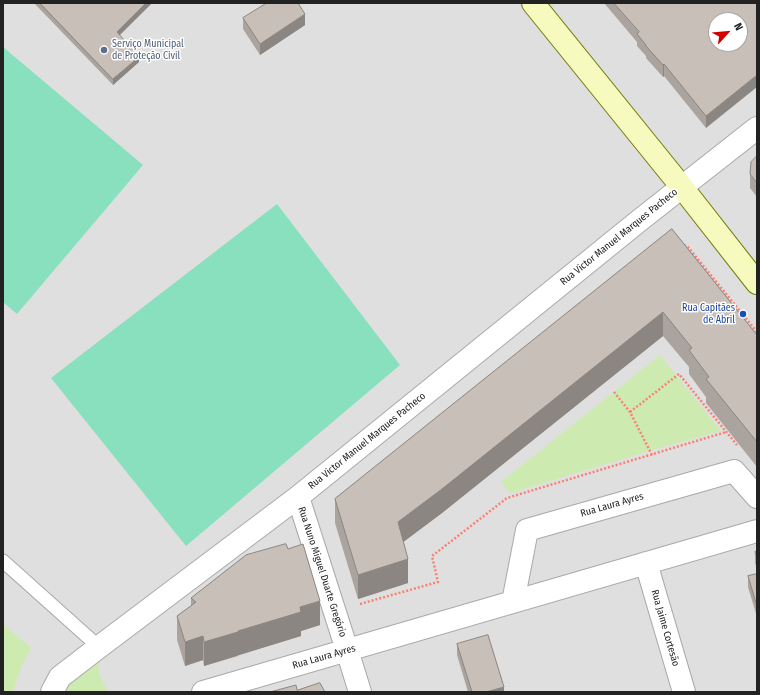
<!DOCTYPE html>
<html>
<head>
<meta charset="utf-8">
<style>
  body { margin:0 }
  #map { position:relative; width:760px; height:695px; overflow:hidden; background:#f2efe9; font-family:"Fira Sans Condensed",sans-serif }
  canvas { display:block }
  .frame { position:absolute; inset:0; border:4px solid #222; pointer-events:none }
  .north { position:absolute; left:708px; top:12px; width:40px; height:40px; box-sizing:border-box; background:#fff; border:1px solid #a7a7a7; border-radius:50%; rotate:63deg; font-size:11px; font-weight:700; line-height:16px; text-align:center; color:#222 }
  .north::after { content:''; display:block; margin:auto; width:14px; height:18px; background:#d40000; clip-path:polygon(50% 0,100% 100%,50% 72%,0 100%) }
</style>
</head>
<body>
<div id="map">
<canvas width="760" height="695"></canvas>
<div class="frame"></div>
<div class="north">N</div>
</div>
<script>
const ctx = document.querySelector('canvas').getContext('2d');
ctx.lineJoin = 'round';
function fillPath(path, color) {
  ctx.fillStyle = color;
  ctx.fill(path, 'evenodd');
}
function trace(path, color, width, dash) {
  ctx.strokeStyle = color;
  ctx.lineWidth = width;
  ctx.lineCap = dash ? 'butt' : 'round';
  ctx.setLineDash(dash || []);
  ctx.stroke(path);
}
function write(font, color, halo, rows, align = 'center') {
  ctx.font = font + ' "Fira Sans Condensed",sans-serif';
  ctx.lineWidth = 3;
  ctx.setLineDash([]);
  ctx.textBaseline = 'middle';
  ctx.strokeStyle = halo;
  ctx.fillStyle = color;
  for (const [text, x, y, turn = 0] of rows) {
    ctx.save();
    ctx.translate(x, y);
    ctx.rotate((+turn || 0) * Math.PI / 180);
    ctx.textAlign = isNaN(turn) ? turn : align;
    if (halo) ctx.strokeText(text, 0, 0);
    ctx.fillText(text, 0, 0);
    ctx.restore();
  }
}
fillPath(new Path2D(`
  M 3,3 L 757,3 L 757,692 L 3,692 ZM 716,20 L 740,20 L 740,44 L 716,44 Z`), '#e0dfdf');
fillPath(new Path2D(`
  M 660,355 L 721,431 L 649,451 L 510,493 L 501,482 Z
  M 3,624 L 31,648 L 22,665 L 13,692 L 3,692 Z
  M 98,661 L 99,674 L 108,692 L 65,692 C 71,678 86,669 98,661 Z`), '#cdebb0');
fillPath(new Path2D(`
  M 3,47 L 143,165 L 17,314 L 3,302 Z
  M 277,204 L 400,365 L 186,546 L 51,378 Z`), '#88e0be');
const lane = new Path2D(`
  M 3,561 L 99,647`);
const street = new Path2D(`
  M 298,497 L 347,650 L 360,692
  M 646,563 L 684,692
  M 513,602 L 527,530 L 734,471 L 757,497
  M 52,692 L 60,677 L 99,647 L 298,497 L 640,220 L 757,128
  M 203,692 L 757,531`);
const secondary = new Path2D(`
  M 533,3 L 681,186 L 757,283`);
trace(lane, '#a9a9a9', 15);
trace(street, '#a9a9a9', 24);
trace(secondary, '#707d05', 24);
trace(new Path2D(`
  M 684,245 L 688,247 L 757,332
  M 614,392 L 630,412 L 652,455
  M 630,412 L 679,374 L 737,445
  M 360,604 L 438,582 L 432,556 L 507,498 L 726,432`), '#fa8072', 2.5, [2, 2]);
trace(lane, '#fff', 13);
trace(street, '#fff', 22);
trace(secondary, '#f7fabf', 22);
fillPath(new Path2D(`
  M 34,3 L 152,3 L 119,35 L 139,62 L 113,85 Z
  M 604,3 L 757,3 L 706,128 L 664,76 L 663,77 L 646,58 L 646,56 L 637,46 L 637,42 Z
  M 243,18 L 305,25 L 260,55 L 243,29 Z
  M 757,156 L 757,197 L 750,188 L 750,174 Z
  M 672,229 L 757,335 L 757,467 L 706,403 L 706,397 L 689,374 L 689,367 L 663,336 L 442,513 L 403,542 L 408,583 L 358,599 L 335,523 L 335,499 Z
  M 288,549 L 320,625 L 301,631 L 301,636 L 238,655 L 238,656 L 204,666 L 203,660 L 185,666 L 177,640 L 177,616 L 191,606 L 191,598 Z
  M 757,551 L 757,569 L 755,563 L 755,552 Z
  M 757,574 L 757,617 L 748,587 L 748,576 Z
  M 457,644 L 504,692 L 468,692 L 457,655 Z`), '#aba49e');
fillPath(new Path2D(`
  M 146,3 L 152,3 L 117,38 L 117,32 Z
  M 305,14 L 305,25 L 260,55 L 260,44 Z
  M 139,57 L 139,62 L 113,85 L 113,79 Z
  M 664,64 L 664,76 L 663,77 L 663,65 Z
  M 757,75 L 757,87 L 706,128 L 706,116 Z
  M 663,312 L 663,336 L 442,513 L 398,546 L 398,522 Z
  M 408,559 L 408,583 L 358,599 L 358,575 Z
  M 320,601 L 320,625 L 301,631 L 301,636 L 204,666 L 204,642 L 238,631 L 300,607 Z
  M 203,636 L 203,660 L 185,666 L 185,642 Z
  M 3,677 L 4,677 L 4,692 L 3,692 Z
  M 504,687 L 504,692 L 486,692 Z`), '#8b8681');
const building = new Path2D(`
  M 40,3 L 146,3 L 117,32 L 139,57 L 113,79 Z
  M 267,3 L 298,3 L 305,14 L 260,44 L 243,18 Z
  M 614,3 L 757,3 L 757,75 L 706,116 L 664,64 L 663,65 L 646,46 L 646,45 L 637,34 L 639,32 ZM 716,20 L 740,20 L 740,44 L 716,44 Z
  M 757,156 L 757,183 L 750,174 L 751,162 Z
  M 672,229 L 757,335 L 757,442 L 706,379 L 709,377 L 689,350 L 692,348 L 663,312 L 442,489 L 398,522 L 408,559 L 358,575 L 335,499 Z
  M 286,544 L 288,549 L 303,544 L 320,601 L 300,607 L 301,612 L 238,631 L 238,632 L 204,642 L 203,636 L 185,642 L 177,616 L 196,602 L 191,598 L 246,555 Z
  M 757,551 L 757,558 L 755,552 Z
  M 757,574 L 757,606 L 748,576 Z
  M 488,635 L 504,687 L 486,692 L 472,692 L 457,644 Z
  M 320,683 L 325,692 L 270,692 L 296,685 L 297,690 Z`);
fillPath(building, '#c7bfb8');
trace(building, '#8b8681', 1);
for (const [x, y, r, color] of [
  [104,50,4,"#5c6f8a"],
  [743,314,4,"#1a4fb4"]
]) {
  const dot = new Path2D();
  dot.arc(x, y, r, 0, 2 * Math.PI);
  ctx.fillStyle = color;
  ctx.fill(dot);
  trace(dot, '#fff', 1.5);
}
write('10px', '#4e5e75', '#fff', [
  ["Serviço Municipal",112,44],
  ["de Proteção Civil",112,56]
], 'left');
write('10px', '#222', '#fff', [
  ["Rua Victor Manuel Marques Pacheco",619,237,-39],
  ["Rua Victor Manuel Marques Pacheco",367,441,-39],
  ["Rua Laura Ayres",612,505,-16],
  ["Rua Nuno Miguel Duarte Gregório",322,572,72],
  ["Rua Jaime Cortesão",665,628,74],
  ["Rua Laura Ayres",324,657,-16]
]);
write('10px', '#164399', '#fff', [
  ["Rua Capitães",735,308],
  ["de Abril",735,320]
], 'right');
</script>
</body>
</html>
